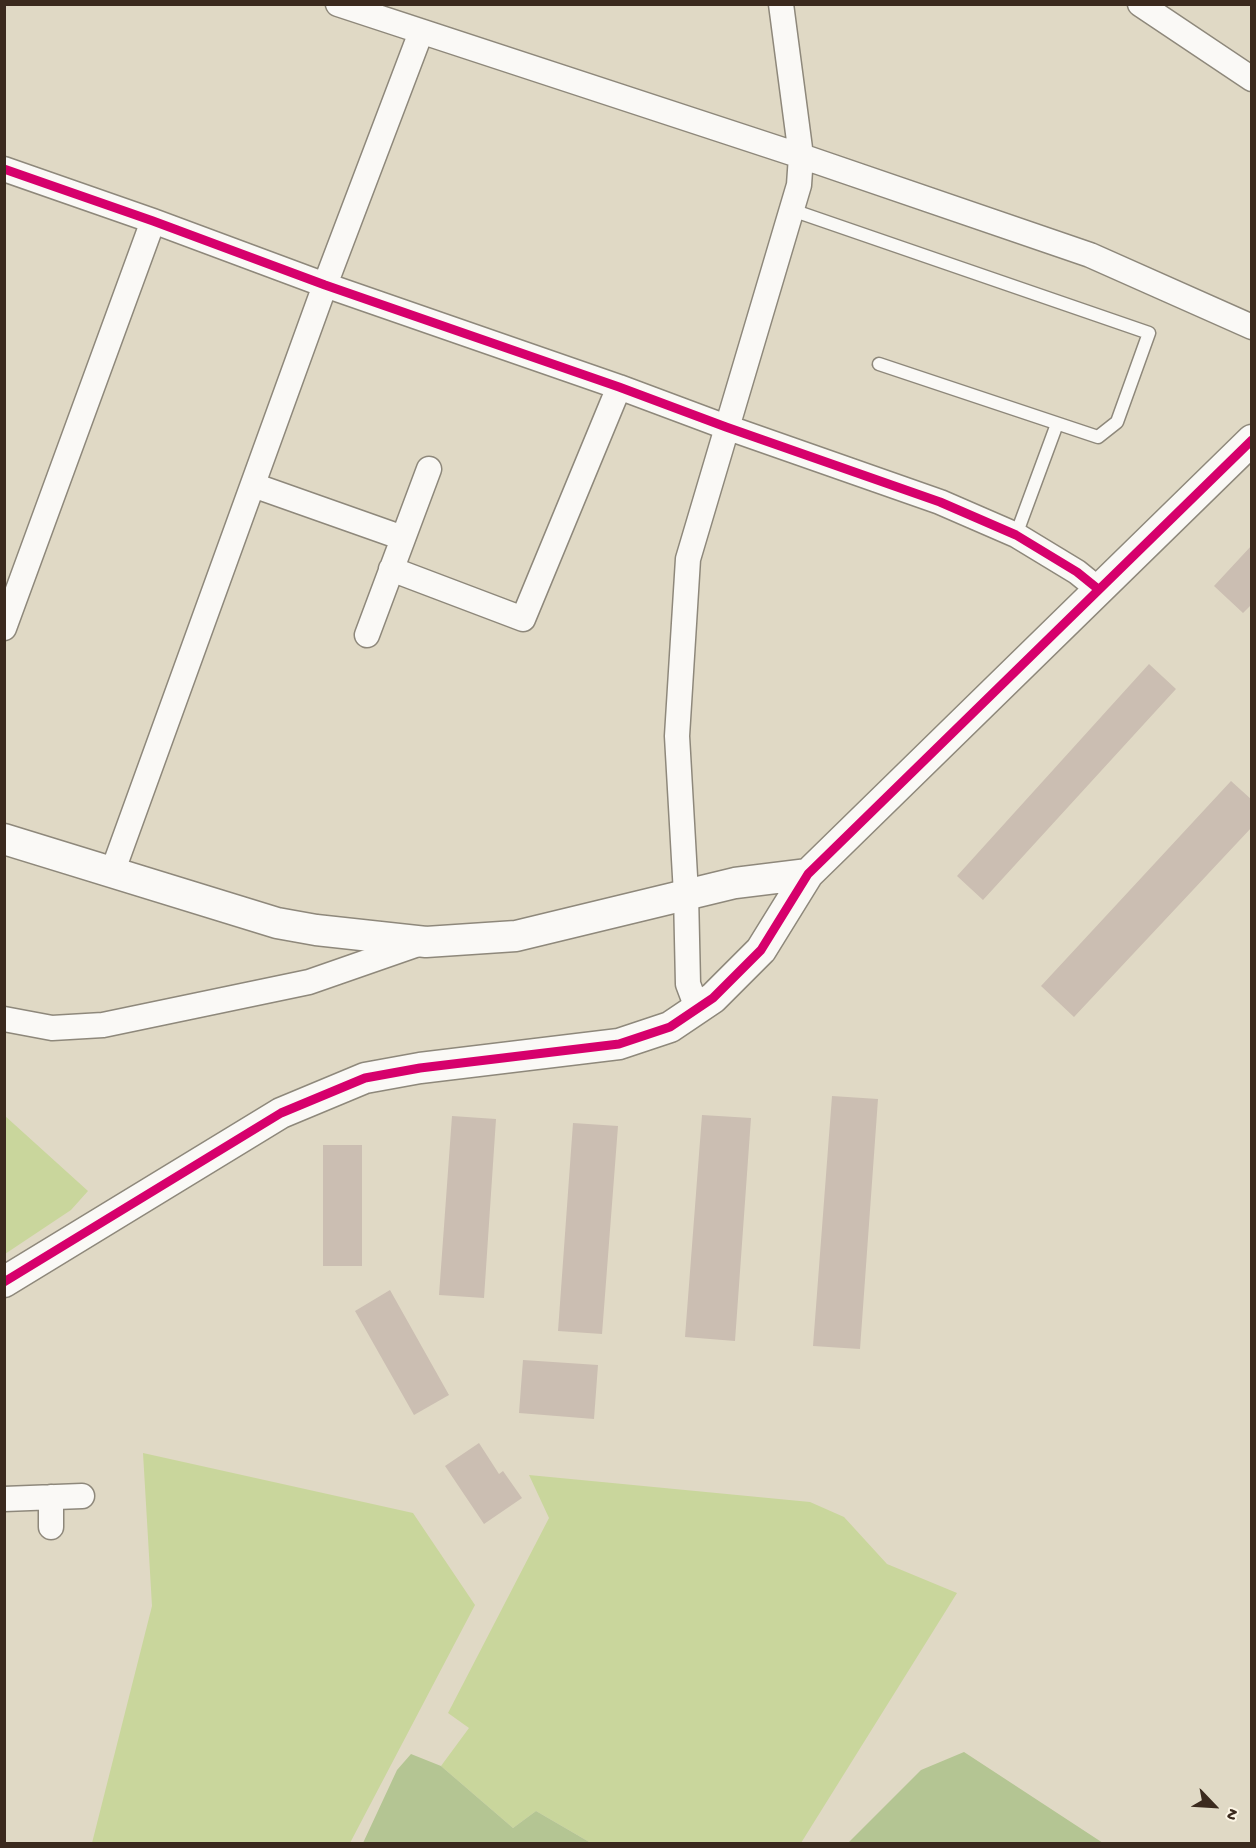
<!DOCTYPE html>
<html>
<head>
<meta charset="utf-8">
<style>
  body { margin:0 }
  #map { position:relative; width:1256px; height:1848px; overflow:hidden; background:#e0d9c5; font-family:"Gochi Hand",sans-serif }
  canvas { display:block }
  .frame { position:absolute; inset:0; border:6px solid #3b2a1e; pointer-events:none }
  .north { position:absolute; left:1184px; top:1776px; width:60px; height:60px; -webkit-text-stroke:4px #fcf5e5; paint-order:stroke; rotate:115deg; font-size:16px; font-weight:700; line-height:24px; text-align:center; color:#3b2a1e }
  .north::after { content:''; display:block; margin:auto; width:21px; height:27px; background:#3b2a1e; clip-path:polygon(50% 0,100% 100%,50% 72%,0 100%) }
</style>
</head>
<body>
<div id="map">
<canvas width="1256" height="1848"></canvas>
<div class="frame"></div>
<div class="north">N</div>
</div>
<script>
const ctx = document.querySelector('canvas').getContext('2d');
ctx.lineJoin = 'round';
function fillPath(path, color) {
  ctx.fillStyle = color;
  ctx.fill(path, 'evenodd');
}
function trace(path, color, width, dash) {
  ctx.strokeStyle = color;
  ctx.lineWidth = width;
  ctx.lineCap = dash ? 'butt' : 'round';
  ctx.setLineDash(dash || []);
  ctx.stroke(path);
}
fillPath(new Path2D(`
  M 4,1115 L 88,1191 L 71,1210 L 5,1254 Z
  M 143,1453 L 413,1513 L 475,1605 L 350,1843 L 92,1843 L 152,1606 Z
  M 529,1475 L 810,1502 L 844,1517 L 887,1564 L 957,1593 L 801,1843 L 591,1843 L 536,1811 L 513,1828 L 441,1766 L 469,1728 L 448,1713 L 549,1518 Z`), '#c9d69c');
fillPath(new Path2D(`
  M 964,1752 L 1103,1843 L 848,1843 L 921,1770 Z
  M 411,1754 L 441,1766 L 513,1828 L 536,1811 L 591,1843 L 363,1843 L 397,1770 Z`), '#b4c593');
fillPath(new Path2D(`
  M 1252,545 L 1252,604 L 1243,613 L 1214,586 Z
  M 1149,664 L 1176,689 L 983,900 L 957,876 Z
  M 1231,781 L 1252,800 L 1252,827 L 1074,1017 L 1041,986 Z
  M 832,1096 L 878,1099 L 860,1349 L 813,1346 Z
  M 702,1115 L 751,1118 L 735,1341 L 685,1337 Z
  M 452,1116 L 496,1119 L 484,1298 L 439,1295 Z
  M 573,1123 L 618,1126 L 602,1334 L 558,1331 Z
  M 323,1145 L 362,1145 L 362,1266 L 323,1266 Z
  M 390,1290 L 449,1395 L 414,1415 L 355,1311 Z
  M 523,1360 L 598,1365 L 594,1419 L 519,1413 Z
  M 479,1443 L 499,1474 L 503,1471 L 522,1498 L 484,1524 L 445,1466 Z`), '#cbbeb2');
const service = new Path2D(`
  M 792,210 L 1149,333 L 1117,422 L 1098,437 L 879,364
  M 1016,535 L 1057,424`);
const minor = new Path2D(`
  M 338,4 L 801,156 L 1090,255 L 1252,327
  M 1140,4 L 1252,79
  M 4,169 L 153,221 L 325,285 L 619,387 L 726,427 L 940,502 L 1016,535 L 1077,572 L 1098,589
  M 253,485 L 403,538
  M 391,569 L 523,619 L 619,387
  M 4,628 L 153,221
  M 367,635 L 429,469
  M 112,873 L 325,285 L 421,32
  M 697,1008 L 688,984 L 686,894 L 677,736 L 688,559 L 799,185 L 801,156 L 781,4
  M 4,1019 L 52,1028 L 103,1025 L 309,982 L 424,942
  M 51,1497 L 51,1527
  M 4,1499 L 82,1496`);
const tertiary = new Path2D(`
  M 4,839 L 277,923 L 316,930 L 426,942 L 516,936 L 735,883 L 808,874
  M 4,1282 L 281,1113 L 365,1078 L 420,1068 L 619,1044 L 670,1027 L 713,998 L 761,950 L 808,874 L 1252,440`);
trace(service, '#8e887b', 15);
trace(minor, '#8e887b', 27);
trace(tertiary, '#8e887b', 33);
trace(service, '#faf9f6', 12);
trace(minor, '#faf9f6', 24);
trace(tertiary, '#faf9f6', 30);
trace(new Path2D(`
  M 4,169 L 153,221 L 325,285 L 619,387 L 726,427 L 940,502 L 1016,535 L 1077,572 L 1098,589
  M 4,1282 L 281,1113 L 365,1078 L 420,1068 L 619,1044 L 670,1027 L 713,998 L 761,950 L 808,874 L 1252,440`), '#d6006c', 9);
</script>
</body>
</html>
